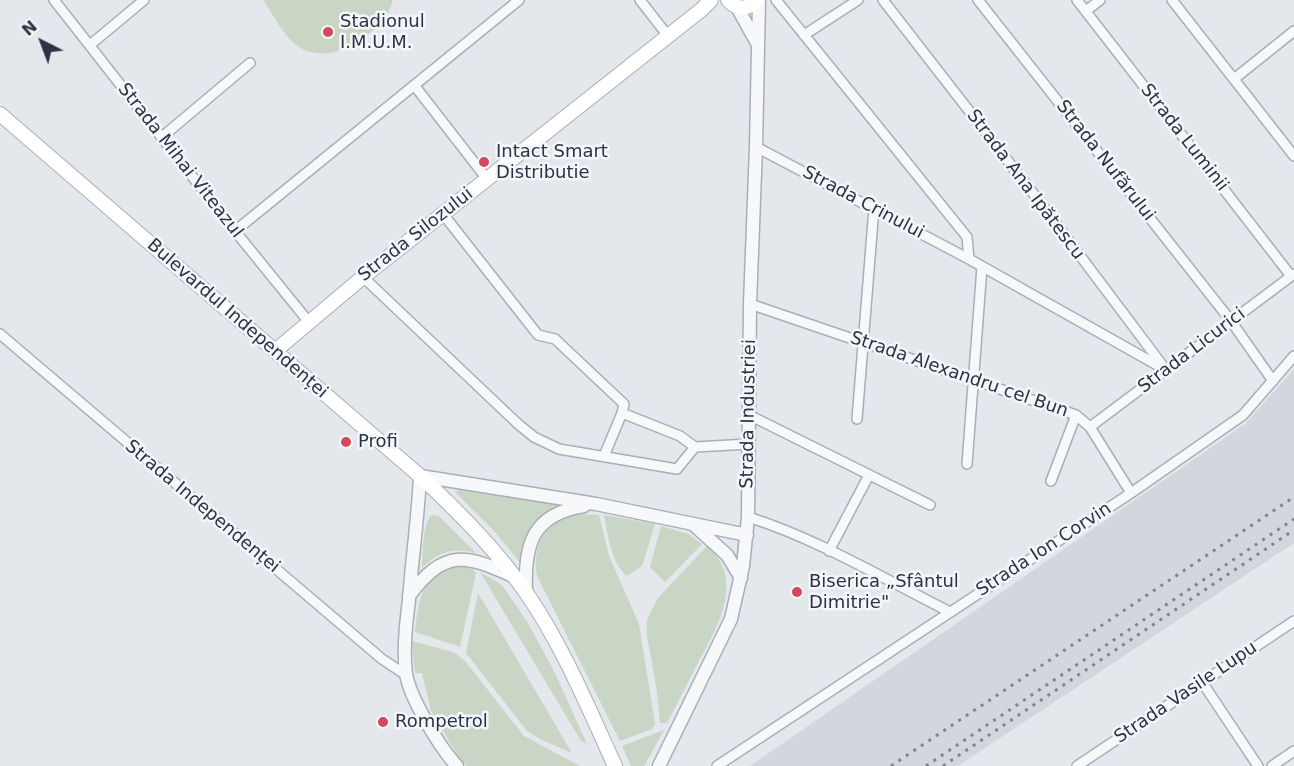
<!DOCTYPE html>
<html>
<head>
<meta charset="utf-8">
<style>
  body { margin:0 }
  #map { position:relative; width:1294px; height:766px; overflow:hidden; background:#e4e7ec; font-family:"DejaVu Sans",sans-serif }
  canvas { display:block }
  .north { position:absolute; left:12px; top:12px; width:60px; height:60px; -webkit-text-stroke:4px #f4f6f9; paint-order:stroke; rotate:318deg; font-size:16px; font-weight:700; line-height:24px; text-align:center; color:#2b3445 }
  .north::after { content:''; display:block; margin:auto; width:21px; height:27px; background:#2b3445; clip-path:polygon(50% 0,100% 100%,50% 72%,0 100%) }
</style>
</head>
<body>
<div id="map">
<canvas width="1294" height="766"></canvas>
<div class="north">N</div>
</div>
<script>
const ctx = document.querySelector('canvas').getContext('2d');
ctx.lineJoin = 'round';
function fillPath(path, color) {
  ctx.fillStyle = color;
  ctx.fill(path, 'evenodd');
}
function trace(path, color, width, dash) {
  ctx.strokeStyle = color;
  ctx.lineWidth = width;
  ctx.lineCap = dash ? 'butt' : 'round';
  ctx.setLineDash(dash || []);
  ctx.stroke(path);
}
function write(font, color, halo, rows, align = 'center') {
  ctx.font = font + ' "DejaVu Sans",sans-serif';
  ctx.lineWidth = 5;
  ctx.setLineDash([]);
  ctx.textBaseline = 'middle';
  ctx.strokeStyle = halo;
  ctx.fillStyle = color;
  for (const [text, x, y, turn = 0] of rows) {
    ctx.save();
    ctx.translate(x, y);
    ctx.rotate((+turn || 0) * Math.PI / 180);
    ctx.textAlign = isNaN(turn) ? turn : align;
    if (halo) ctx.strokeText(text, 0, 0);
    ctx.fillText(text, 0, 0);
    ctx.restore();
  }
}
fillPath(new Path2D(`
  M 1294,369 L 1294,543 L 958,766 L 750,766 L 1245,424 Z`), '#d2d6de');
fillPath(new Path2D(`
  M 263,0 L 393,0 C 391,6 389,12 385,17 C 367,42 325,67 296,45 C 282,34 273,14 263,0 Z
  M 463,488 L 566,504 L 553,511 L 522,565 L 495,532 L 455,492 Z
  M 579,514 L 599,515 L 609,556 L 639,624 L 655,724 L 652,729 L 620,741 L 537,576 C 531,544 547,520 579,514 Z
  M 432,515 L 439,516 L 476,553 C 453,547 439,551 422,568 C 423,555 422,523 432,515 Z
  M 604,515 L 655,524 L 642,566 L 627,576 C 611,563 608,534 604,515 Z
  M 661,526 L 688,534 L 702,544 L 665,582 L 650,567 Z
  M 707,546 C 747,580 716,629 697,665 C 687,684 677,704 667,723 L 660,723 L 656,685 L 647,636 L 647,620 L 657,599 Z
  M 460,565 L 472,567 L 476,573 L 460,647 L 415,632 C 419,596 421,576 460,565 Z
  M 480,572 L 502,585 L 528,623 L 554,671 L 587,744 L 581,741 Z
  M 478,593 L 572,753 L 542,740 L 527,731 L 466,653 Z
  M 412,641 L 449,651 L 458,655 L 466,662 L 524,736 L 580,766 L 467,766 L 460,759 L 431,711 L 422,673 L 415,673 Z
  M 664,730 L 644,766 L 631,766 L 622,746 Z`), '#c9d6c5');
const minor = new Path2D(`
  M 54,0 L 235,231 L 308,321
  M 640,0 L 668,36
  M 776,0 L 967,237 L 969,259 L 1166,370
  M 883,0 L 1039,201 L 1163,366
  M 978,0 L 1231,321 L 1273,381
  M 1077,0 L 1291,276
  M 1172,0 L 1294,156
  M 1086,11 L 1100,0
  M 804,35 L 858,0
  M 90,45 L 144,0
  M 1234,79 L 1294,31
  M 414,85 L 487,179
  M 162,137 L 250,63
  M 756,147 L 969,259
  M 443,214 L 538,335 L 555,339 L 624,404 L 622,413 L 680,436 L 695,447
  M 235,231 L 519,0
  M 363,277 L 518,424 L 534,437 L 559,449 L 677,469 L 695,447 L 749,444
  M 750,304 L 1076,415 L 1090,427 L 1131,493
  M 0,334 L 382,659 L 406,675
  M 749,415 L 930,505
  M 857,419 L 874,208
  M 1090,427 L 1294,274
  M 604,456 L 622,413
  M 967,464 L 982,267
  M 1051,481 L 1076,415
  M 748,517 C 816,538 886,580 950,612
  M 829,551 L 869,475
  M 1202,682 L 1258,766
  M 717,766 L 1131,493 L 1243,415 L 1294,356
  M 1077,766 L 1294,621
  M 1272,766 L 1294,751`);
const tertiary = new Path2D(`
  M 737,7 L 757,43
  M 695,526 L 727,555 L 741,578
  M 526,592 C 524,545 532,514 584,506
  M 409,596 C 445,548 465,554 515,577
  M 457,766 C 440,748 410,698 406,674 C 403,649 406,624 409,600 C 412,559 418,518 420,476 L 596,504 L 747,535
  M 659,766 L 731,619 L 743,566 L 748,517 L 750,304 L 756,147 L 759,0`);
const secondary = new Path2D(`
  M 728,0 C 737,10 748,10 757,0
  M 0,114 L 420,476 C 458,511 495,548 525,591 C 562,644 588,707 615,766
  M 275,351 L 363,277 L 701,10 L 711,0`);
trace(minor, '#a9aeb7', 12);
trace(tertiary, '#a9aeb7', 15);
trace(secondary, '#a9aeb7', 16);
trace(minor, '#f7f8fa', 9);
trace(tertiary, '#f7f8fa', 12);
trace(secondary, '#fff', 14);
trace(new Path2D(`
  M 891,766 L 1294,497
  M 926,766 L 1294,519
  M 943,766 L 1294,530`), '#7d8696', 3, [3, 6]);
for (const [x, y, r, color] of [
  [328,32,6,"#d1495b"],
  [484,162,6,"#d1495b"],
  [346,442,6,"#d1495b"],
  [797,592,6,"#d1495b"],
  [383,722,6,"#d1495b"]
]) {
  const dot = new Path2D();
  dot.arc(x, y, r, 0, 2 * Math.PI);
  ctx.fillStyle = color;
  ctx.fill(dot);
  trace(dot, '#f4f6f9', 2);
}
write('18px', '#2b3445', '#f4f6f9', [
  ["Stadionul",340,22],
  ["I.M.U.M.",340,43],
  ["Intact Smart",496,152],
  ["Distributie",496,173],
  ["Profi",358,442],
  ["Biserica „Sfântul",809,582],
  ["Dimitrie\"",809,603],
  ["Rompetrol",395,722]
], 'left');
write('18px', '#2b3445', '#f4f6f9', [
  ["Strada Luminii",1184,138,52],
  ["Strada Mihai Viteazul",180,161,52],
  ["Strada Nufărului",1105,161,52],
  ["Strada Ana Ipătescu",1025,185,53],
  ["Strada Crinului",863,203,28],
  ["Strada Silozului",416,235,-38],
  ["Bulevardul Independenței",237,319,41],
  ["Strada Licurici",1192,351,-37],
  ["Strada Alexandru cel Bun",959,375,19],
  ["Strada Industriei",749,414,-89],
  ["Strada Independenței",202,507,40],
  ["Strada Ion Corvin",1044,550,-33],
  ["Strada Vasile Lupu",1186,693,-34]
]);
</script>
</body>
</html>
